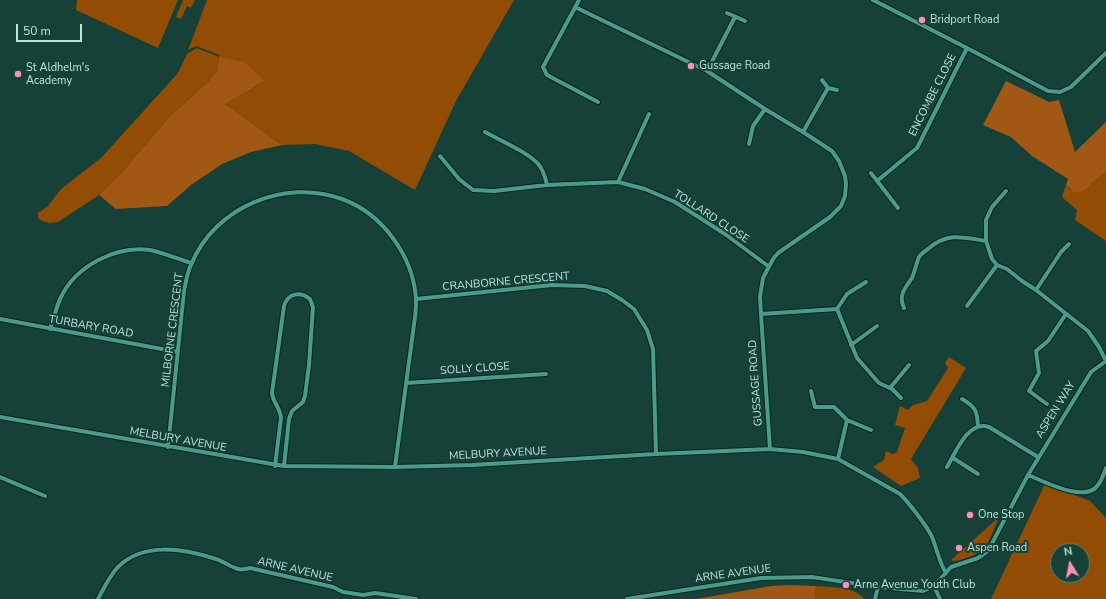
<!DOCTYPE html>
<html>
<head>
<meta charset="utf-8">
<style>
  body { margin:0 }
  #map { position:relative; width:1106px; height:599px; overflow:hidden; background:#154138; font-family:"Nunito Sans",sans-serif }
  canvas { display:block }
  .north { position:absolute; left:1050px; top:543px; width:40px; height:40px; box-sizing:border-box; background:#154138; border:1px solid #588278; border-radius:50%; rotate:350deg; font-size:11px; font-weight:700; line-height:16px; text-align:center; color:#bde4d9 }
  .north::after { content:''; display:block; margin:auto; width:14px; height:18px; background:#ff8eb9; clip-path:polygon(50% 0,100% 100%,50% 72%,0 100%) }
  .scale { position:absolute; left:16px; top:24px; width:66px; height:18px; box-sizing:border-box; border:2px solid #bde4d9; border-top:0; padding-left:5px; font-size:12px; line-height:14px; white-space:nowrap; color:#bde4d9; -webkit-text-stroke:3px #154138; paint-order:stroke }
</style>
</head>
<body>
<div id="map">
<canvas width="1106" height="599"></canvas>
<div class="north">N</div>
<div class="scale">50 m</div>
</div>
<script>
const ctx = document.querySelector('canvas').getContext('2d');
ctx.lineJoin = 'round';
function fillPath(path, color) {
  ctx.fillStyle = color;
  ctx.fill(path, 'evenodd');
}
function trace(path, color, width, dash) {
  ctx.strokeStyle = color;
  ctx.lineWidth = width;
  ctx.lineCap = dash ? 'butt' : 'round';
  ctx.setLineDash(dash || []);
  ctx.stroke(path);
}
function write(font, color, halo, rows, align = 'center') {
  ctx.font = font + ' "Nunito Sans",sans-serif';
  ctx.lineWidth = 4;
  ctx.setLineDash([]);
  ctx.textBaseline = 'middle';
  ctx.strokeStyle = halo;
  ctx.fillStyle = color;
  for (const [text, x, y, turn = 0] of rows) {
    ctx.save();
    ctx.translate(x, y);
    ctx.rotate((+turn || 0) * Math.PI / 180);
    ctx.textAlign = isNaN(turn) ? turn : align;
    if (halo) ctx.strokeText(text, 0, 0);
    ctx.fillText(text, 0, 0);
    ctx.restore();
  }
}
fillPath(new Path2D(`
  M 77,0 L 178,0 L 158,48 L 76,10 Z
  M 183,0 L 195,0 L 191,8 L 187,6 L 181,19 L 176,17 Z
  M 207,0 L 514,0 L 456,101 L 415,190 L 349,151 L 315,144 L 282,145 L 225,104 L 265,81 L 219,58 L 217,71 L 208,82 L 170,116 L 122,172 L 99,195 L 58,222 L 50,223 L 42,221 L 38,218 L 38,213 L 48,206 L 61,189 L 101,158 L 178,73 L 187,54 L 197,48 L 219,57 L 219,55 L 196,46 L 188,50 Z
  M 1106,172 L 1106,241 L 1075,220 L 1077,210 L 1062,197 L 1066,185 L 1071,190 L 1086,190 L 1092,183 Z
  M 949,357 L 966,368 L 911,459 L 918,468 L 920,478 L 901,486 L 873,467 L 884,460 L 886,451 L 893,454 L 897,452 L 905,428 L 895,425 L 900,406 L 908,410 L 913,405 L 927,401 L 948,368 L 945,363 Z
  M 1044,483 L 1090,501 L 1106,518 L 1106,599 L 991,599 L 1043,488 ZM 1058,551 L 1082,551 L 1082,575 L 1058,575 Z
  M 999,517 C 990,537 989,551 966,558 C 960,560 956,562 951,560 Z
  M 816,586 C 829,587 857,587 864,599 L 815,599 Z`), '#924c03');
fillPath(new Path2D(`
  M 219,57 L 244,62 L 265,81 L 225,104 L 282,145 L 251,152 L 222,164 L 191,185 L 167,206 L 116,209 L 99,195 L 122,172 L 170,116 L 208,82 L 217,71 Z
  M 1006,81 L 1049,102 L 1059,100 L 1075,152 L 1106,122 L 1106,172 L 1092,183 L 1086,190 L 1075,193 L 1066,185 L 1068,179 L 1032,156 L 1011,137 L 983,125 Z
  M 788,585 L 816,586 L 815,599 L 696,599 L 771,586 Z`), '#a15814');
const minor = new Path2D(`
  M 579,0 L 543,67 L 547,75 L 598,102
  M 873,0 L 967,48 L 1048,91 L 1060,92 L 1071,87 L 1106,53
  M 575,7 L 707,71 L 765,109 L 803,132 L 832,151 L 839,161 L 845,176 L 846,184 L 845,196 L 841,206 L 830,217 L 778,253 L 773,259 L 763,278 L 760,297 L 761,314 L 770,449
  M 727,13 L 745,21
  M 707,71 L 735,17
  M 822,80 L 828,88 L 837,90
  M 485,132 C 499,140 530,153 539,165 C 544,171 545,177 547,185
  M 803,132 L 828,88
  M 749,144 L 753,126 L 765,109
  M 440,156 L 459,179 L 473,190 L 494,191 L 547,185 L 618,182 L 645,189 L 675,202 L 725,234 L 768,266
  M 871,173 L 898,208
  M 877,181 L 917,148 L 967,48
  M 618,182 L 649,114
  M 1006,191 L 992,207 L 986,220 L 986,241 L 992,259 L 997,265 L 1007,269 L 1022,281 L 1036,290 L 1088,331 L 1099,347 L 1106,361
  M 1036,290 L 1061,252 L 1069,244
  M 416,299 L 552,285 L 585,286 L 607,291 L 622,300 L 634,309 L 647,330 L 653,349 L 656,454
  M 967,306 L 997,265
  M 904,308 C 898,296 905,288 912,278 C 915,271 916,264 919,257 C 921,254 925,251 928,249 C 947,232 963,237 986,241
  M 837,309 L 847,294 L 866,282
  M 761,314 L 837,309 L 857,358 L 879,383 L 892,389 L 901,398
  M 0,319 L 178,352
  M 50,329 C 54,319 56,307 61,297 C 76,266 116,245 150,250 C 164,253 178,259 191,263
  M 851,345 L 877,326
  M 406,383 L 546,374
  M 890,388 L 909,365
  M 811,391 L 815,407 L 834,407 L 847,420
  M 962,399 C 976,407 977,411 978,426
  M 1047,404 L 1029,391 L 1039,373 L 1036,351 L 1048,341 L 1066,314
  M 0,417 L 284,466 L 395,467 L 472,465 L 656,454 L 770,449 L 803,452 L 838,459 L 900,494 C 909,503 927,526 932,537 C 937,549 939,562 946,573
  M 168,447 L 184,291 C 186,282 187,273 191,265 C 214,207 285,178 342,199 C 383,214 413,256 416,299 C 416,305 416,311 415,317 L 395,467
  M 953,458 L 978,474
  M 838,459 L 847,420 L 871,430
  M 275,466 L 281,418 C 280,407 273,403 272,393 L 284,306 C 288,293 300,291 310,299 L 313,307 L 309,365 L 305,396 L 303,402 L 292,411 L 289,419 L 284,466
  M 947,467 C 956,452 968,420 989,427 L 1038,457
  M 1028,475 L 1091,372 L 1106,361
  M 0,477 L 45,496
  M 934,586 L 940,599
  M 98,599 C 104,588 109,577 117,568 C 143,541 184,549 216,559 C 223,561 230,567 238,569 C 241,570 246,569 250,568 L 333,587 L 343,592 L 363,595 L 375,593 L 416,599
  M 627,599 L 761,578 L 812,577 L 878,587 L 923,591 L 934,586 L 951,567 L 978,558 L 988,551 L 1028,475 C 1044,481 1085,504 1098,485 C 1102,480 1104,473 1106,468
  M 875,599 L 878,587`);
trace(minor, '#0b251f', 6);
trace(minor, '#499c89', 4);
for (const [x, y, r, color] of [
  [922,20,4,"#ff8eb9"],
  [691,66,4,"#ff8eb9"],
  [18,74,4,"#ff8eb9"],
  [970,515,4,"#ff8eb9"],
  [959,548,4,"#ff8eb9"],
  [846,585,4,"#ff8eb9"]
]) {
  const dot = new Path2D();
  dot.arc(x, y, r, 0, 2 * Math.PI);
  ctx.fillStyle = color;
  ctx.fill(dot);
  trace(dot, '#154138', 1.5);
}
write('11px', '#bde4d9', '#154138', [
  ["Bridport Road",930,20],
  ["Gussage Road",699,66],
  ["St Aldhelm's",26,68],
  ["Academy",26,81],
  ["One Stop",978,515],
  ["Aspen Road",967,548],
  ["Arne Avenue Youth Club",854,585]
], 'left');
write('11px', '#bde4d9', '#154138', [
  ["ENCOMBE CLOSE",933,95,-63],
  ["TOLLARD CLOSE",711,217,33],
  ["CRANBORNE CRESCENT",506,282,-5],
  ["TURBARY ROAD",91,327,10],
  ["MILBORNE CRESCENT",173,330,-83],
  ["SOLLY CLOSE",475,369,-4],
  ["GUSSAGE ROAD",756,383,-94],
  ["ASPEN WAY",1056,410,-58],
  ["MELBURY AVENUE",178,440,10],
  ["MELBURY AVENUE",498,454,-3],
  ["ARNE AVENUE",295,570,13],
  ["ARNE AVENUE",733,574,-8]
]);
</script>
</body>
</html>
